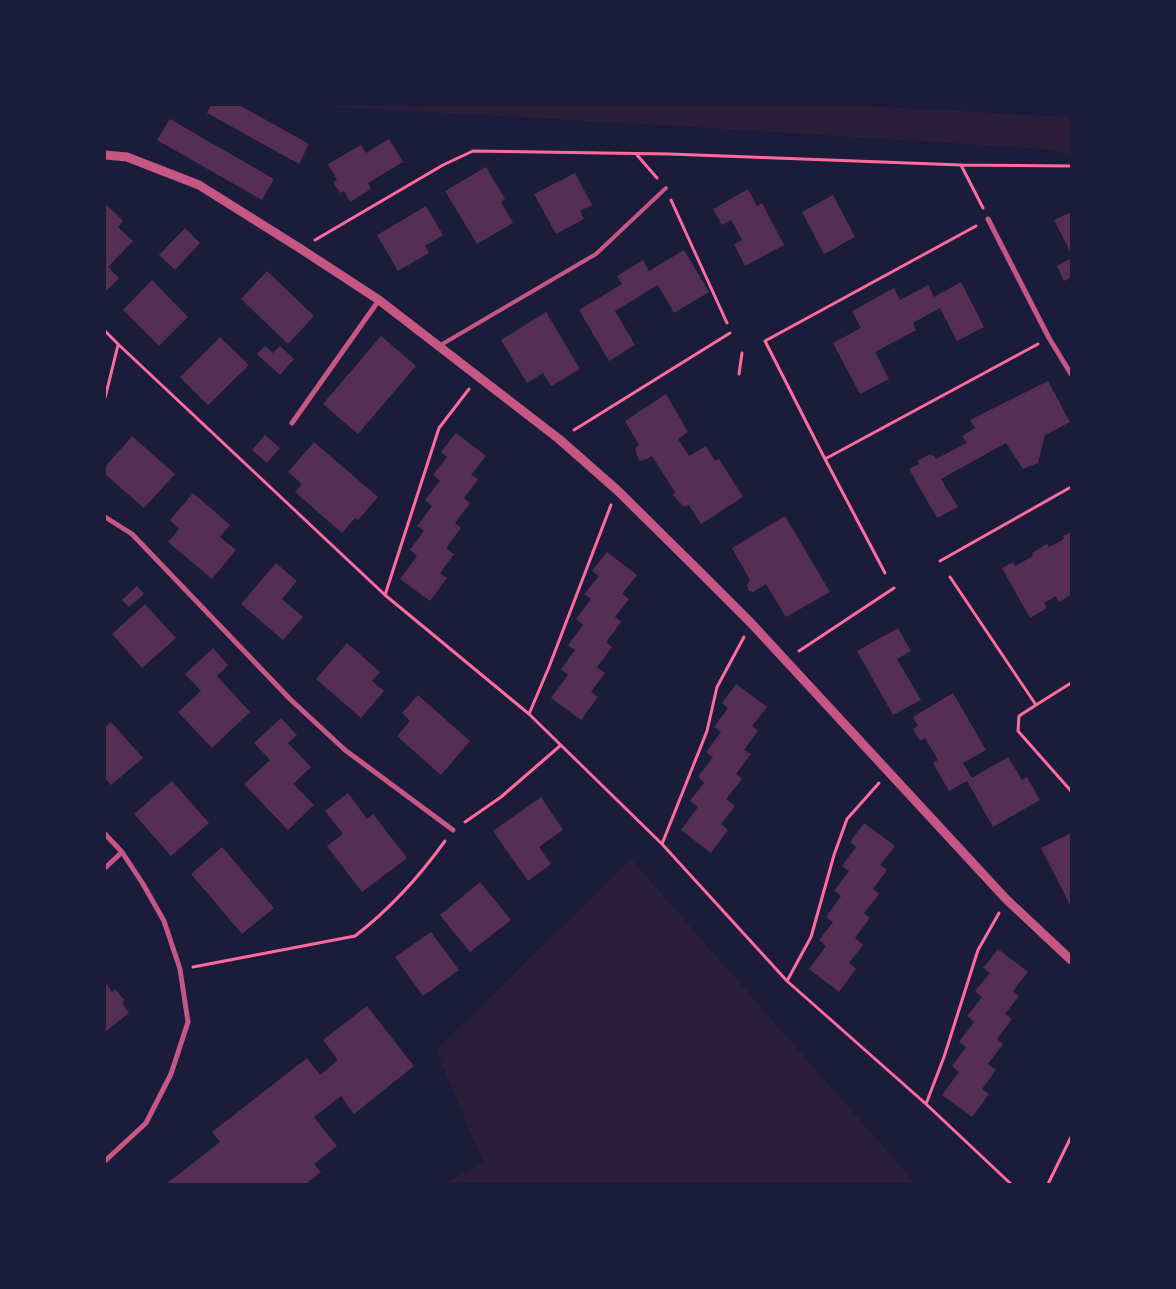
<!DOCTYPE html>
<html>
<head>
<meta charset="utf-8">
<style>
  body { margin:0 }
  #map { position:relative; width:1176px; height:1289px; overflow:hidden; background:#1b1b3a; font-family:Karla,sans-serif }
  canvas { display:block }
  .frame { position:absolute; inset:0; border:106px solid #1b1b3a; pointer-events:none }
</style>
</head>
<body>
<div id="map">
<canvas width="1176" height="1289"></canvas>
<div class="frame"></div>
</div>
<script>
const ctx = document.querySelector('canvas').getContext('2d');
ctx.lineJoin = 'round';
function fillPath(path, color) {
  ctx.fillStyle = color;
  ctx.fill(path, 'evenodd');
}
function trace(path, color, width, dash) {
  ctx.strokeStyle = color;
  ctx.lineWidth = width;
  ctx.lineCap = dash ? 'butt' : 'round';
  ctx.setLineDash(dash || []);
  ctx.stroke(path);
}
fillPath(new Path2D(`
  M 306,105 L 849,105 L 1071,117 L 1071,154 L 1044,149 L 709,128 Z
  M 631,859 L 916,1184 L 444,1184 L 483,1162 L 436,1050 Z`), '#2a1e3b');
fillPath(new Path2D(`
  M 211,105 L 239,105 L 309,144 L 299,164 L 207,113 Z
  M 170,119 L 274,179 L 262,200 L 157,140 Z
  M 389,139 L 403,162 L 368,183 L 371,189 L 350,202 L 344,191 L 340,193 L 333,182 L 337,180 L 328,164 L 361,145 L 366,153 Z
  M 486,167 L 505,199 L 501,202 L 513,223 L 477,244 L 445,191 Z
  M 575,173 L 592,205 L 580,211 L 584,219 L 556,234 L 534,194 Z
  M 748,189 L 757,206 L 762,203 L 784,245 L 745,266 L 734,244 L 742,240 L 731,220 L 722,225 L 713,209 Z
  M 833,195 L 855,237 L 824,254 L 802,212 Z
  M 107,205 L 123,221 L 118,227 L 133,241 L 108,267 L 119,278 L 106,291 L 105,290 L 105,207 Z
  M 426,206 L 443,235 L 425,246 L 429,253 L 398,271 L 377,235 Z
  M 1071,212 L 1071,253 L 1054,220 Z
  M 185,228 L 200,243 L 175,270 L 159,255 Z
  M 684,250 L 709,292 L 674,313 L 658,285 L 615,311 L 635,345 L 609,361 L 579,310 L 622,284 L 617,276 L 643,260 L 649,271 Z
  M 1071,258 L 1071,277 L 1064,281 L 1057,266 Z
  M 267,271 L 314,316 L 288,344 L 241,299 Z
  M 152,280 L 188,317 L 159,346 L 123,310 Z
  M 961,282 L 984,327 L 957,341 L 940,308 L 913,323 L 916,330 L 875,352 L 889,379 L 860,394 L 833,343 L 861,328 L 852,311 L 894,288 L 900,300 L 928,285 L 934,297 Z
  M 546,312 L 580,369 L 551,386 L 543,373 L 527,383 L 501,340 Z
  M 381,336 L 416,366 L 358,434 L 323,404 Z
  M 220,337 L 249,365 L 208,405 L 180,377 Z
  M 265,346 L 273,353 L 280,346 L 294,359 L 280,375 L 257,354 Z
  M 1048,381 L 1070,422 L 1045,435 L 1038,463 L 1023,469 L 1006,443 L 941,479 L 958,507 L 937,518 L 909,469 L 919,464 L 917,461 L 930,454 L 934,456 L 936,459 L 967,443 L 962,436 L 975,428 L 970,420 Z
  M 666,394 L 688,432 L 678,439 L 689,456 L 706,446 L 715,461 L 719,459 L 743,497 L 701,524 L 689,505 L 684,507 L 673,495 L 675,492 L 652,456 L 647,459 L 639,461 L 635,448 L 639,445 L 625,421 Z
  M 456,433 L 486,456 L 471,475 L 478,479 L 464,498 L 470,503 L 455,523 L 461,528 L 446,548 L 454,554 L 440,573 L 447,578 L 430,601 L 400,579 L 417,556 L 410,550 L 424,531 L 417,526 L 432,506 L 425,500 L 440,481 L 433,475 L 447,457 L 441,452 Z
  M 265,435 L 280,448 L 267,463 L 252,450 Z
  M 132,436 L 175,474 L 144,508 L 105,474 L 105,467 Z
  M 314,442 L 378,497 L 358,520 L 355,518 L 342,533 L 295,492 L 302,484 L 288,472 Z
  M 193,493 L 230,525 L 220,537 L 236,550 L 212,579 L 168,542 L 179,529 L 170,520 Z
  M 785,516 L 830,592 L 786,617 L 766,584 L 753,592 L 749,591 L 747,585 L 750,580 L 732,548 Z
  M 1071,532 L 1071,595 L 1059,602 L 1056,596 L 1044,603 L 1047,608 L 1030,618 L 1002,568 L 1013,562 L 1015,566 L 1033,556 L 1032,553 L 1047,544 L 1049,547 L 1064,539 L 1063,536 Z
  M 607,552 L 637,575 L 622,594 L 629,599 L 615,617 L 621,622 L 606,642 L 612,647 L 597,667 L 605,673 L 591,692 L 598,697 L 581,720 L 551,698 L 568,675 L 561,669 L 575,650 L 568,645 L 583,625 L 576,619 L 591,599 L 584,594 L 599,576 L 592,571 Z
  M 276,563 L 297,581 L 282,599 L 303,617 L 283,640 L 241,604 Z
  M 137,586 L 144,594 L 129,607 L 122,600 Z
  M 145,604 L 176,638 L 142,668 L 112,634 Z
  M 898,628 L 911,651 L 897,659 L 921,700 L 893,715 L 857,651 Z
  M 347,643 L 380,672 L 372,681 L 384,691 L 361,718 L 316,679 Z
  M 213,648 L 228,665 L 217,676 L 250,712 L 212,748 L 178,712 L 201,691 L 185,674 Z
  M 736,684 L 767,707 L 752,726 L 758,731 L 744,750 L 751,754 L 736,774 L 742,779 L 726,799 L 735,806 L 721,824 L 728,830 L 711,853 L 681,830 L 698,807 L 690,801 L 704,783 L 698,777 L 713,757 L 706,752 L 721,732 L 714,727 L 728,708 L 722,703 Z
  M 953,693 L 986,750 L 963,763 L 972,778 L 1008,757 L 1022,780 L 1027,777 L 1040,800 L 993,827 L 967,781 L 949,791 L 933,763 L 938,760 L 925,738 L 920,741 L 913,729 L 918,726 L 913,717 Z
  M 418,695 L 470,741 L 441,775 L 397,736 L 410,721 L 402,713 Z
  M 281,718 L 297,735 L 288,743 L 311,767 L 293,784 L 314,805 L 288,830 L 244,784 L 270,760 L 254,743 Z
  M 111,722 L 143,758 L 111,785 L 105,778 L 105,727 Z
  M 172,781 L 209,823 L 171,856 L 134,814 Z
  M 348,793 L 367,819 L 373,814 L 407,858 L 362,892 L 327,846 L 343,834 L 325,811 Z
  M 541,797 L 563,830 L 539,847 L 551,864 L 528,881 L 493,831 Z
  M 864,823 L 895,846 L 880,865 L 887,870 L 873,889 L 879,894 L 864,913 L 870,918 L 855,938 L 863,945 L 849,963 L 856,969 L 839,992 L 809,969 L 826,946 L 819,940 L 833,922 L 826,917 L 841,896 L 834,891 L 849,871 L 842,866 L 856,847 L 850,842 Z
  M 1071,833 L 1071,907 L 1041,848 Z
  M 222,847 L 274,908 L 242,934 L 191,874 Z
  M 480,882 L 511,920 L 470,952 L 440,915 Z
  M 431,932 L 459,970 L 423,996 L 395,957 Z
  M 998,949 L 1028,972 L 1013,991 L 1019,996 L 1005,1014 L 1012,1019 L 997,1039 L 1003,1044 L 988,1064 L 996,1070 L 982,1089 L 989,1094 L 972,1117 L 942,1095 L 959,1072 L 952,1066 L 966,1047 L 959,1042 L 974,1022 L 967,1016 L 982,997 L 975,991 L 990,973 L 983,968 Z
  M 105,982 L 112,992 L 115,989 L 125,1001 L 122,1003 L 129,1013 L 105,1032 Z
  M 367,1006 L 414,1066 L 354,1114 L 341,1096 L 314,1117 L 337,1146 L 314,1164 L 321,1172 L 306,1184 L 166,1184 L 220,1142 L 212,1132 L 307,1058 L 320,1075 L 338,1060 L 323,1040 Z`), '#542f53');
trace(new Path2D(`
  M 637,155 L 657,178
  M 961,165 L 983,208
  M 671,200 L 727,323
  M 315,240 L 443,165 L 473,151 L 670,154 L 961,165 L 1071,166
  M 105,331 L 119,345 L 385,595 L 529,714 L 662,844 L 787,981 L 926,1104 L 1011,1184
  M 739,374 L 742,353
  M 105,398 L 118,345
  M 574,430 L 730,333
  M 825,459 L 1038,344
  M 940,561 L 1071,487
  M 885,573 L 825,459 L 765,341 L 976,226
  M 950,577 L 1036,705 L 1019,716 L 1018,731 L 1071,791
  M 385,595 L 439,428 L 469,389
  M 799,651 L 894,588
  M 1036,705 L 1071,683
  M 529,714 L 549,667 L 611,505
  M 465,822 L 501,797 L 561,745
  M 662,844 L 707,731 L 717,687 L 744,637
  M 193,967 L 355,936 C 390,909 419,877 445,841
  M 787,981 L 811,937 L 834,855 L 847,819 L 879,783
  M 926,1104 L 944,1057 L 978,950 L 999,913
  M 1048,1184 L 1071,1137`), '#ff6b9d', 3);
trace(new Path2D(`
  M 439,346 L 596,254 L 666,188`), '#c65784', 4);
trace(new Path2D(`
  M 988,219 L 1049,338 L 1071,374
  M 292,423 L 379,300
  M 105,517 L 132,534 L 290,699 L 345,750 L 453,830
  M 105,834 L 122,852 L 143,884 L 164,921 L 180,969 L 188,1022 L 171,1074 L 146,1123 L 105,1161
  M 105,868 L 122,852`), '#c65784', 5);
trace(new Path2D(`
  M 105,155 L 127,157 L 199,185 L 301,249 L 379,300 L 559,439 L 617,490 L 701,573 L 751,623 L 1006,899 L 1071,960`), '#c65784', 9);
</script>
</body>
</html>
